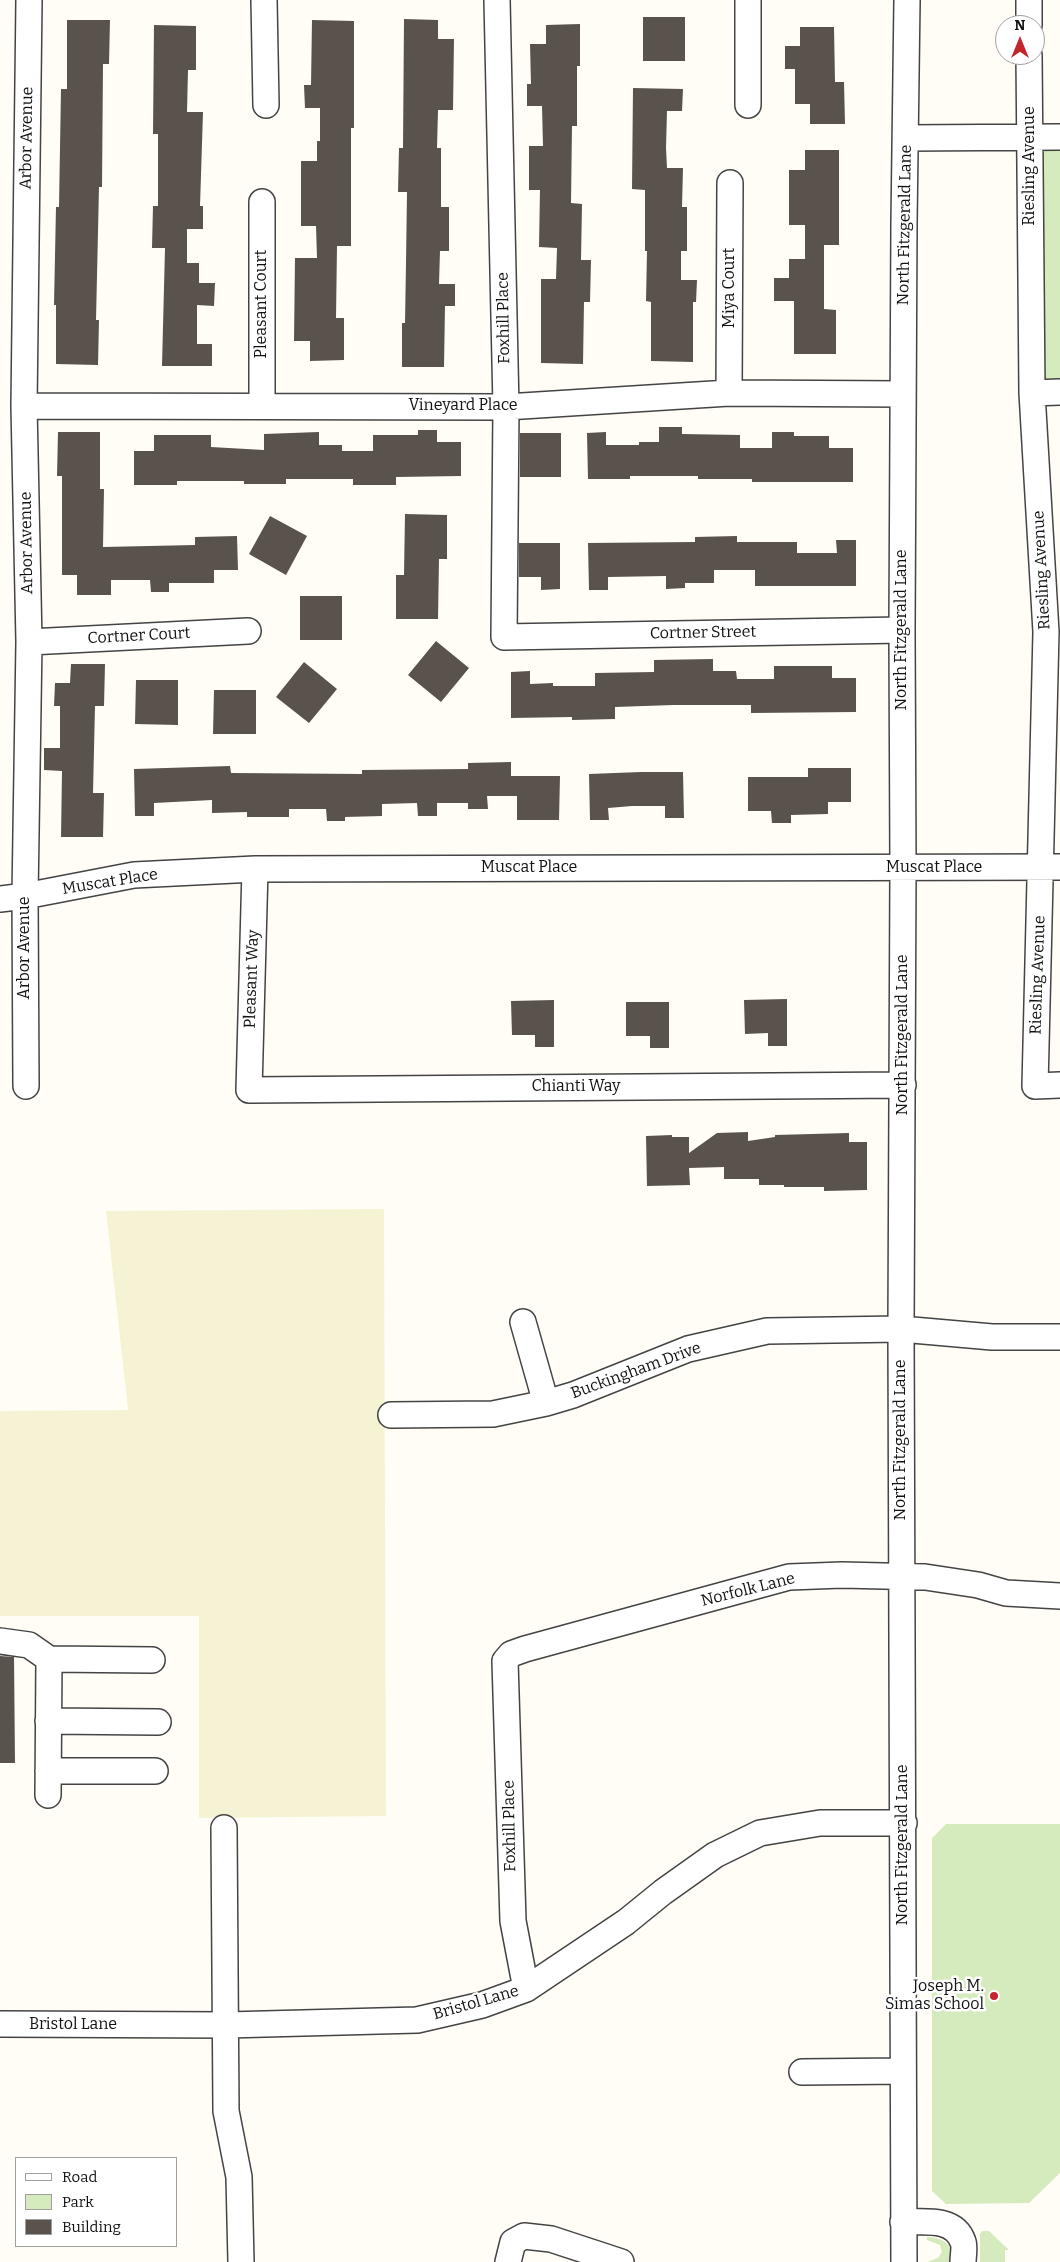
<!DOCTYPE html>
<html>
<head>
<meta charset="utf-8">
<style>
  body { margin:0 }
  #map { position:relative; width:1060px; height:2262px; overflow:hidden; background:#fffdf5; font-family:Bitter,serif }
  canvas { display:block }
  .legend { position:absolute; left:15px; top:2157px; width:162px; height:90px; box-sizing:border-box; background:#fff; border:1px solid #a0a0a0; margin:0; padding:6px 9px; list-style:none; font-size:15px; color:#111 }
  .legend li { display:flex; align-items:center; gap:10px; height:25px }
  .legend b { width:25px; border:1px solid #a0a0a0 }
  .north { position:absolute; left:995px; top:15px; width:50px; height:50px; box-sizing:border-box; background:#fff; border:1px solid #a0a0a0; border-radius:50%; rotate:0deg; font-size:14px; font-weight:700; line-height:20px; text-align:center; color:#111 }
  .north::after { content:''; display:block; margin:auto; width:18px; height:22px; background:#c4262e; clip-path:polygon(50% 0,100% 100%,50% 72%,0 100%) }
</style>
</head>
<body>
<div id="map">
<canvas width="1060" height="2262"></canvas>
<ul class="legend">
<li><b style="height:6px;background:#fff"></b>Road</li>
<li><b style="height:14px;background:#d5ebbd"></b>Park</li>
<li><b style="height:14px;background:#5a524d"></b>Building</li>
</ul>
<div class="north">N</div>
</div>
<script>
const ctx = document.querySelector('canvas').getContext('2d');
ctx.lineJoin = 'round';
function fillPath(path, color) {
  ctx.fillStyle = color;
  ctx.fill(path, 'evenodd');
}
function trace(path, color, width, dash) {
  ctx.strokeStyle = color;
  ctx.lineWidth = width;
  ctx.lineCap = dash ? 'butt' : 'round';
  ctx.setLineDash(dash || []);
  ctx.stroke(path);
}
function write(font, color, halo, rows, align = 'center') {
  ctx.font = font + ' Bitter,serif';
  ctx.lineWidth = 5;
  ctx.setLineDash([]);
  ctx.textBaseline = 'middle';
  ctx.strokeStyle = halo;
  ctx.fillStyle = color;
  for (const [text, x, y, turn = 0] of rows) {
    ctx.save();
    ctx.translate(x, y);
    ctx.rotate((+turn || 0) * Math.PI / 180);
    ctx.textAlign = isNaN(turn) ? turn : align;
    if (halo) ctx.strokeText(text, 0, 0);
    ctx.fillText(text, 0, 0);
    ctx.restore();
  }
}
fillPath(new Path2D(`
  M 384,1209 L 386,1816 L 199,1818 L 199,1616 L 0,1616 L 0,1411 L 128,1410 L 106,1211 Z`), '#f6f3d4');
fillPath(new Path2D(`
  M 1030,137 L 1060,137 L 1060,392 L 1032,393 Z
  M 946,1824 L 1060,1824 L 1060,2173 L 1029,2203 L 946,2204 L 932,2191 L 932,1838 Z
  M 982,2231 L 989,2231 L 1009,2250 L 1005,2250 L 1005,2262 L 980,2262 L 980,2234 Z
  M 927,2237 C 943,2237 955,2246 955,2262 L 927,2262 L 938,2258 L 942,2252 L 940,2245 L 927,2240 Z`), '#d5ebbd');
fillPath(new Path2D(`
  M 643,17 L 685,17 L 685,61 L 643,61 Z
  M 404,19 L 438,20 L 438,39 L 454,39 L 453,110 L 438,110 L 437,148 L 441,148 L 441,207 L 449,207 L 449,251 L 440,251 L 439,284 L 455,284 L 455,306 L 445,306 L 444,367 L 402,367 L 402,323 L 405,323 L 406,263 L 407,192 L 398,192 L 399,148 L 403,148 Z
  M 67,20 L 110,20 L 109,64 L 103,64 L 102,187 L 99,187 L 96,320 L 99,320 L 98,365 L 56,364 L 56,305 L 54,305 L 56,207 L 59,207 L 61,89 L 67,89 Z
  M 312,20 L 354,21 L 354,128 L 351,128 L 351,246 L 337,246 L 336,318 L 344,318 L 344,360 L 310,361 L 310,341 L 294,341 L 295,258 L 317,258 L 316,226 L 301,226 L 301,161 L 317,161 L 317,141 L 320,141 L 320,108 L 305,108 L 304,85 L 311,85 Z
  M 580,24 L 580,66 L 577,66 L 577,126 L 572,126 L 571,203 L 582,204 L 581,260 L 591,260 L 590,302 L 584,302 L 583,364 L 541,363 L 541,279 L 556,279 L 557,248 L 539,247 L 540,190 L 529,190 L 529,146 L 543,146 L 542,106 L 527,106 L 527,84 L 531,84 L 530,44 L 546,44 L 546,25 Z
  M 154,25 L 196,26 L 196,70 L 188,70 L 187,112 L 203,112 L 200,206 L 203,206 L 203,229 L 187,229 L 187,263 L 199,263 L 199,283 L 215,283 L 214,306 L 197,305 L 197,344 L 212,344 L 212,366 L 162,366 L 165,248 L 152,248 L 153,206 L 158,206 L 158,134 L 153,134 Z
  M 800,27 L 834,27 L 835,82 L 844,82 L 845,124 L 810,124 L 810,104 L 795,104 L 795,69 L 785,69 L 785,46 L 800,46 Z
  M 633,88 L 683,89 L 682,111 L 667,111 L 666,148 L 667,168 L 683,168 L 682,207 L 687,207 L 687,251 L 681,251 L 681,280 L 697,280 L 696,302 L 693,302 L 693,362 L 651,361 L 651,302 L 646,301 L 647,251 L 645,251 L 645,190 L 632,189 Z
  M 805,150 L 839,150 L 839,245 L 824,245 L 824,309 L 836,310 L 836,354 L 794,354 L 794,301 L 774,301 L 774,278 L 789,278 L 789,259 L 805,259 L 805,225 L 789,225 L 789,170 L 805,170 Z
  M 659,427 L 682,427 L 682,434 L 740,435 L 740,448 L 772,448 L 772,432 L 794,432 L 794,436 L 829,436 L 829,448 L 853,448 L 853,482 L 752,482 L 752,479 L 698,479 L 698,476 L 630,476 L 630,479 L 588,479 L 587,433 L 606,432 L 606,445 L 639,445 L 639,442 L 659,442 Z
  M 418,430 L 437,430 L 437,442 L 461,442 L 461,476 L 396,477 L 396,485 L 353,485 L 353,479 L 286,479 L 286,484 L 244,484 L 244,481 L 177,481 L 177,485 L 134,485 L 134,451 L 154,451 L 154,435 L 211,435 L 211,447 L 264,450 L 264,434 L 319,432 L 319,445 L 342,445 L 342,451 L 373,451 L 373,435 L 418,435 Z
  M 58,432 L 100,432 L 100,489 L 104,489 L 103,547 L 195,545 L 195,537 L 237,536 L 238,570 L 214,570 L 214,583 L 169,583 L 169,592 L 151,592 L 150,580 L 111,580 L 111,595 L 77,595 L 77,575 L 62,575 L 62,476 L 57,476 Z
  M 520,433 L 561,433 L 561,477 L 520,477 Z
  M 405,514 L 447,515 L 447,559 L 439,559 L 438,619 L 396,619 L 396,575 L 404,575 Z
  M 270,516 L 307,536 L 286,575 L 249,554 Z
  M 737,536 L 737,542 L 797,542 L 797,553 L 837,553 L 836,540 L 856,540 L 856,586 L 755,586 L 755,570 L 714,570 L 714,583 L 685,583 L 685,588 L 666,589 L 666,576 L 608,577 L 608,590 L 589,590 L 588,543 L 695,542 L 695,537 Z
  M 519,543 L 560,543 L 560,589 L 541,590 L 541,577 L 519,577 Z
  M 300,596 L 342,596 L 342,640 L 300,640 Z
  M 436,641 L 469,668 L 441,702 L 408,675 Z
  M 713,659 L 713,671 L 736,671 L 737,679 L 774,679 L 774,666 L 832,666 L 832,678 L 856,678 L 856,712 L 751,713 L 751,705 L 673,705 L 615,707 L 615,719 L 572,720 L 572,717 L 511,718 L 511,672 L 530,671 L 530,684 L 553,683 L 553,686 L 595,686 L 595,673 L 654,672 L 654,660 Z
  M 304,662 L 337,689 L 309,723 L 276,697 Z
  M 71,664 L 105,664 L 104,706 L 95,706 L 93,793 L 104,793 L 103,837 L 61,837 L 62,771 L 44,770 L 44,748 L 60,748 L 60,706 L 54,706 L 55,683 L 70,683 Z
  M 136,680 L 178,680 L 178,725 L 135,724 Z
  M 214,690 L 256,690 L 256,734 L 213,734 Z
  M 511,762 L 511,776 L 560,776 L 559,820 L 517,820 L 517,796 L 487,796 L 488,809 L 468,809 L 468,803 L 437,803 L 437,816 L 418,816 L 417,803 L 382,804 L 382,816 L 345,817 L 345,821 L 327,821 L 326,809 L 289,809 L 289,817 L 247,817 L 247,812 L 212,813 L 212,800 L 154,803 L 154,816 L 135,816 L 134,769 L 230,766 L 231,773 L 362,774 L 362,770 L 468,769 L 468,763 Z
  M 808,768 L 851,768 L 851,802 L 828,802 L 828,814 L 791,815 L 791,823 L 772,823 L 771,811 L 748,811 L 748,777 L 808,777 Z
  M 641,772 L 683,772 L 684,818 L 665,818 L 665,806 L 632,806 L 608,808 L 609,820 L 590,820 L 589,774 Z
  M 787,999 L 787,1046 L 768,1046 L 768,1033 L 745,1034 L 744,1000 Z
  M 554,1000 L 554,1047 L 535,1047 L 535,1035 L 512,1035 L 511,1001 Z
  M 626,1002 L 669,1002 L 669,1048 L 650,1048 L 650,1036 L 626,1036 Z
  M 748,1132 L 748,1141 L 775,1137 L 775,1135 L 849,1133 L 849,1142 L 867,1142 L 867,1190 L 824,1191 L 824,1187 L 784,1187 L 784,1185 L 759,1185 L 759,1179 L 724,1179 L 724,1167 L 689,1168 L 690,1185 L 647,1186 L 646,1136 L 672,1135 L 672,1137 L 689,1137 L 689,1153 L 717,1133 Z
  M 0,1656 L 14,1657 L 15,1763 L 0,1763 Z`), '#5a524d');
const minor = new Path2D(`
  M 264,0 L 266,105
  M 497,0 L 506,407 L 504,637 L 902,630
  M 748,0 L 748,105
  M 1029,0 L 1029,25
  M 1029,55 L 1032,393 L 1046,632 L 1035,1086 L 1060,1085
  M 906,138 L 1060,137
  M 262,202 L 262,406
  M 729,393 L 730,183
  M 1032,393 L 1060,392
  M 24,406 L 506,407 L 729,393 L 903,394
  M 29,642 L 248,631
  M 255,869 L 249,1090 L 903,1085
  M 0,899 L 25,896 L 134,875 L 255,869 L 1060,867
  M 26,1086 L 25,896 L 29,642 L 24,406 L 29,0
  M 523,1322 L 546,1403
  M 391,1415 L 493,1414 L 546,1403 L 573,1395 L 688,1349 L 767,1331 L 901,1329 L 992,1337 L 1060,1337
  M 0,1641 L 29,1645 L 49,1659 L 48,1795
  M 49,1659 L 152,1660
  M 48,1721 L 158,1722
  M 48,1771 L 155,1771
  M 224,1828 L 226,2111 L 239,2177 L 241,2262
  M 526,1989 L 513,1921 L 505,1661 L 511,1654 L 525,1649 L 789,1577 L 842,1575 L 925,1577 L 978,1585 L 1006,1593 L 1060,1596
  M 0,2024 L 227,2025 L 417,2020 L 482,2005 L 526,1989 L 626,1922 L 663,1892 L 715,1855 L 760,1833 L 820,1823 L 904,1823
  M 802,2072 L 903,2071
  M 903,2222 C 924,2222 955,2217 963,2242 C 965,2247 963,2256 963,2262
  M 508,2262 L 513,2242 L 524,2236 L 551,2239 L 621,2262
  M 904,2262 L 901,1329 L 903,868 L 902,630 L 904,223 L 907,0`);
trace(minor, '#444', 28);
trace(minor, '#fff', 25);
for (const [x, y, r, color] of [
  [994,1996,5,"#c4262e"]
]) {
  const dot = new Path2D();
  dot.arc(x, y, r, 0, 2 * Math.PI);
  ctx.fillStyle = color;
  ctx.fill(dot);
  trace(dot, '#fff', 2);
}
write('16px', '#111', '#fff', [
  ["Arbor Avenue",27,138,-89],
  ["Riesling Avenue",1030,166,-90],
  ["North Fitzgerald Lane",905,225,-89],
  ["Miya Court",730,288,-90],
  ["Pleasant Court",262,304,-90],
  ["Foxhill Place",504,318,-91],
  ["Vineyard Place",463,406],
  ["Arbor Avenue",27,543,-91],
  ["Riesling Avenue",1042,570,-93],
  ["North Fitzgerald Lane",902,630,-90],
  ["Cortner Street",703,633,-1],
  ["Cortner Court",139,636,-3],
  ["Muscat Place",529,868],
  ["Muscat Place",934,868],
  ["Muscat Place",110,882,-9],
  ["Arbor Avenue",25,948,-90],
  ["Riesling Avenue",1038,975,-88],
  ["Pleasant Way",252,979,-88],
  ["North Fitzgerald Lane",903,1035,-90],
  ["Chianti Way",576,1087],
  ["Buckingham Drive",636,1371,-20],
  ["North Fitzgerald Lane",901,1440,-90],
  ["Norfolk Lane",748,1590,-14],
  ["Foxhill Place",510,1826,-91],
  ["North Fitzgerald Lane",903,1845,-90],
  ["Bristol Lane",476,2003,-16],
  ["Bristol Lane",73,2025]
]);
write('16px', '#111', '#fff', [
  ["Joseph M.",984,1987],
  ["Simas School",984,2005]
], 'right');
</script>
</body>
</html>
